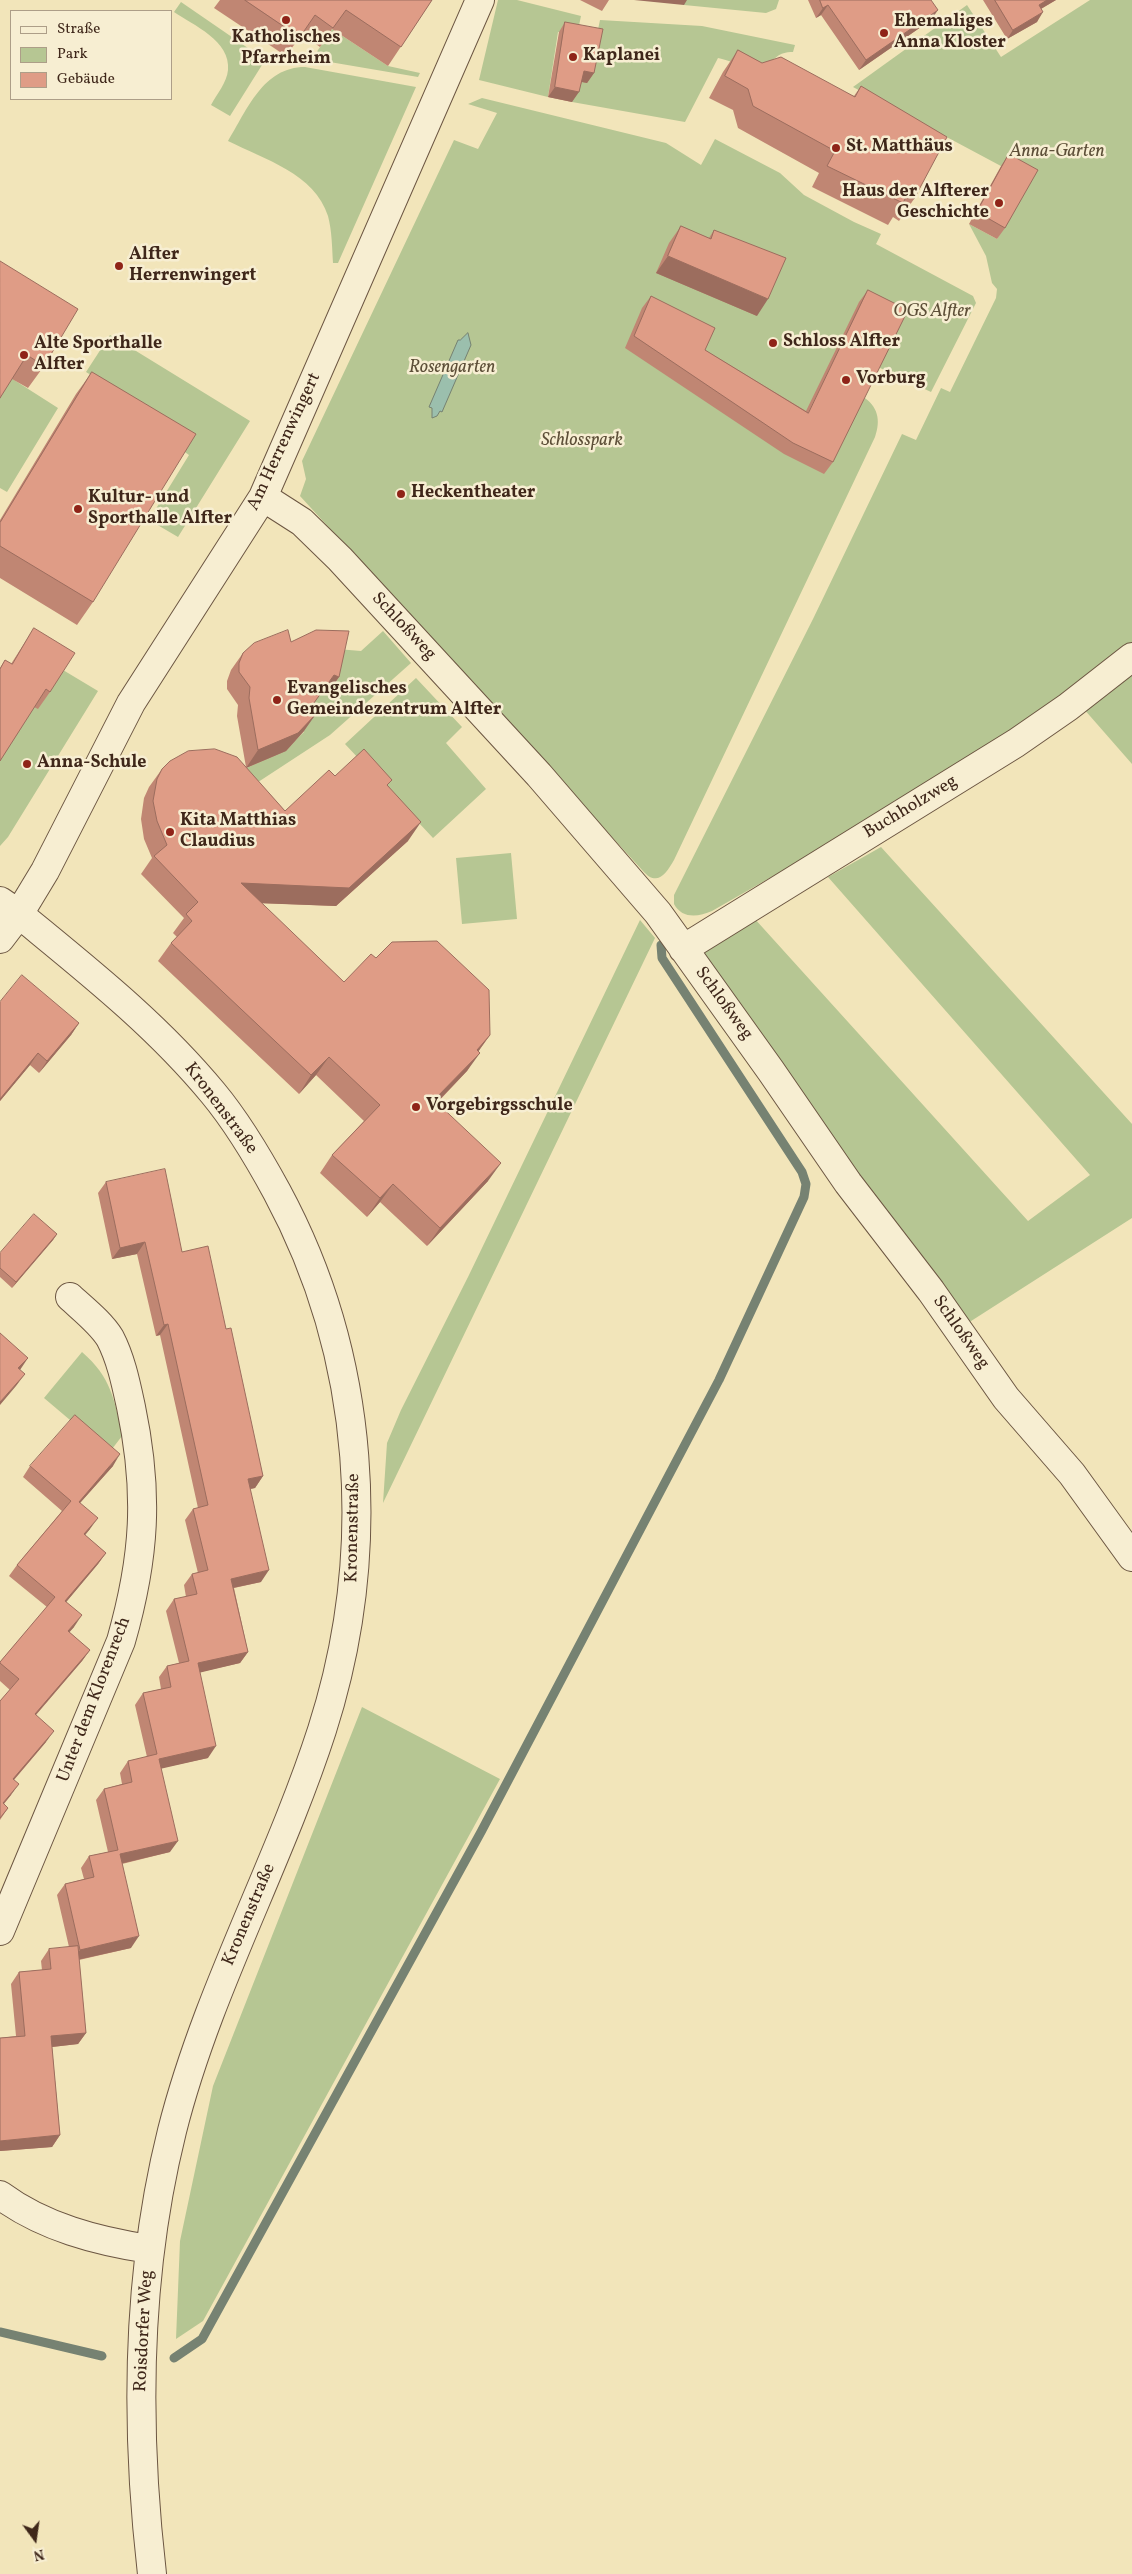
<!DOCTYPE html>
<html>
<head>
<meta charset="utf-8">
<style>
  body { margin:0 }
  #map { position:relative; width:1132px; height:2574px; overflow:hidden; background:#f2e5ba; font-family:Vollkorn,serif }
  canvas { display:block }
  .legend { position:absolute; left:10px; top:10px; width:162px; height:90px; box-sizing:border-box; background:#f7eed2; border:1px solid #ad9e88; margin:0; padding:6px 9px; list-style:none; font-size:15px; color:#3f271a }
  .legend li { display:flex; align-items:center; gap:10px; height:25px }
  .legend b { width:25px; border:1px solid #ad9e88 }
  .north { position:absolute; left:10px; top:2514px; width:50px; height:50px; -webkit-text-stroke:4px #f7eed2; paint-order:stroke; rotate:166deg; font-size:14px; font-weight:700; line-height:20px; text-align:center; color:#3f271a }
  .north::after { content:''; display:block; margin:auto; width:18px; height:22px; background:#3f271a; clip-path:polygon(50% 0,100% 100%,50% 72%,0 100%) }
</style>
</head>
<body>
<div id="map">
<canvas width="1132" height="2574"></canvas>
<ul class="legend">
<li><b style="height:6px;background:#f7eed2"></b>Straße</li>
<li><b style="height:14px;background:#b6c693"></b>Park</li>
<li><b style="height:14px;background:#df9c86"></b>Gebäude</li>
</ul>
<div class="north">N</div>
</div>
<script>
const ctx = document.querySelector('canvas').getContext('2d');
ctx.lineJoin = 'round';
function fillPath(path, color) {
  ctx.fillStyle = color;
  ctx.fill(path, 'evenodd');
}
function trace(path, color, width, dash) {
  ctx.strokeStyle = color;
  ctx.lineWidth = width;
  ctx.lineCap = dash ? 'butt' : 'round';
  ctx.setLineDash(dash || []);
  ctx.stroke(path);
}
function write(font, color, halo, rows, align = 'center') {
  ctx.font = font + ' Vollkorn,serif';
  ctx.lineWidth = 5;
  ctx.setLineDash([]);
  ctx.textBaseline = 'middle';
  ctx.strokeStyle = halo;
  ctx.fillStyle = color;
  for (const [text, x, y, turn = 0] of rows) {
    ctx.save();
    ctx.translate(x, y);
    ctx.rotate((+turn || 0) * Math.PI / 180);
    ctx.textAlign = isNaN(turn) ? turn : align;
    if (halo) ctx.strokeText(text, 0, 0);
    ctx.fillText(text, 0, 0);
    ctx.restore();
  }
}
fillPath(new Path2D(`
  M 498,0 L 517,0 L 581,16 L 577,35 L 558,32 L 548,97 L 479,80 Z
  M 681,0 L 779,0 L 776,9 L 766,13 L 684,5 Z
  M 1090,0 L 1132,0 L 1132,645 L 1061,700 L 934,784 L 712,911 C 698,917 682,919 674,904 L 674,895 L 813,619 L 902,434 L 916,440 L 941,388 L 950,392 L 996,298 L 997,289 L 992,283 L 986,256 L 969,224 L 997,239 L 1029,181 L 853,87 L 967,5 L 1001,57 Z
  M 181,2 L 261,57 L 262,65 L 230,116 L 211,105 C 217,94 227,82 228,70 C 231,41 193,25 174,12 Z
  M 600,20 L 702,26 L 795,45 L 793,52 C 777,52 777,59 765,65 C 751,70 731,61 718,58 L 685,122 L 572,102 L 577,81 L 587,82 Z
  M 332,29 L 388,66 L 420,73 L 418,77 L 312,59 Z
  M 305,67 L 416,87 L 338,263 L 333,263 C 332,247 332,231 328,216 C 315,174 264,159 228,141 C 247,110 263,67 305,67 Z
  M 482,98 L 666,143 L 701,165 L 715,139 L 780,173 L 804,195 L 854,222 L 881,234 L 876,244 L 973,296 L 976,303 L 931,392 L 878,367 L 862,396 C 878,406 881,420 875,437 L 674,860 C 666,874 657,887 643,871 L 300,496 L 306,479 L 302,461 L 454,140 L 478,149 L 497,113 L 468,104 Z
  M 110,335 L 250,421 L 178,537 L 149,520 L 189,455 L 182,450 L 191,436 L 86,372 Z
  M 11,378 L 58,408 L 7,492 L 0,488 L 0,395 Z
  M 383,631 L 411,663 L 330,735 L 249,788 L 246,768 C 268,759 287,749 304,732 L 299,724 L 321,693 L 329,694 L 337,649 L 361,651 Z
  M 63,670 L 98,691 L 8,837 L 0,846 L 0,759 L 33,706 Z
  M 1132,671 L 1132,764 L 1083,708 Z
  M 416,678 L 462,727 L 446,743 L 486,789 L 433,838 L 345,744 Z
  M 881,847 L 1132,1124 L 1132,1218 L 968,1323 L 852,1167 L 701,949 L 754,918 L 1028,1221 L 1090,1175 L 828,877 Z
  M 511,853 L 517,919 L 462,924 L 456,858 Z
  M 640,920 L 655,938 L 383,1503 L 387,1443 L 401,1410 L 468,1277 Z
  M 82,1352 C 111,1377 115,1400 122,1436 L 109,1453 L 44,1398 Z
  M 362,1707 L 500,1779 L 203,2321 L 176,2339 L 180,2241 L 213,2086 Z`), '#b6c693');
const water = new Path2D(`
  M 468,333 L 471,345 L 442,412 L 440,411 L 437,416 L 432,418 L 432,408 L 429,407 L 458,340 L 460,340 Z`);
fillPath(water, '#9bbfad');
trace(water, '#768272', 1);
trace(new Path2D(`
  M 0,2332 L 102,2356
  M 174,2358 L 202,2339 L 481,1832 L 719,1380 L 804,1197 L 806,1184 L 802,1172 L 662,958 L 661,945`), '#768272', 9);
const minor = new Path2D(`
  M 263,497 L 302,522 L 340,559 L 539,775 L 658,913 L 771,1071 L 848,1183 L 931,1291 L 1006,1398 L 1072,1474 L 1132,1557
  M 0,901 L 19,914 C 87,970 156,1024 213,1093 C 238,1123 258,1157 277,1192 C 366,1357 379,1552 322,1730 C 278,1866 207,1992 172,2131 C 136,2275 135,2427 152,2574
  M 0,939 L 19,914 L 45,871 L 131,703 L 263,497 L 480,0
  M 683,949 L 1016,743 L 1068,707 L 1132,657
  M 0,1931 L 121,1641 C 145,1557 149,1493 131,1407 C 126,1384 121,1359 110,1338 C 101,1323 83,1309 70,1297
  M 0,2195 C 43,2227 97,2241 149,2249`);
trace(minor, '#6c5642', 30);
trace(minor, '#f7eed2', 28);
fillPath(new Path2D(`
  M 220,0 L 432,0 L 388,66 L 332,29 L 320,47 L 302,34 L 286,56 L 214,8 Z
  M 580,0 L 609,0 L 602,11 Z
  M 808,0 L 931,0 L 931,20 L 859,70 L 821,15 L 816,18 Z
  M 983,0 L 1056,0 L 1041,9 L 1037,22 L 1007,39 Z
  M 565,22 L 594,73 L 587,83 L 582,82 L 572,102 L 548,97 L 559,32 Z
  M 738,50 L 762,63 L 854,96 L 861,86 L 914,199 L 899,221 L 893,217 L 888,225 L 812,187 L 819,173 L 738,128 L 733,110 L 709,98 L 723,72 Z
  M 1009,154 L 1005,228 L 997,239 L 969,224 L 1001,166 Z
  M 681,226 L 709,238 L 714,230 L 757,316 L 656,273 L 669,243 Z
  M 0,261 L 44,366 L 28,388 L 12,379 Z
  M 868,290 L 833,462 L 824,474 L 784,454 L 625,348 L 642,308 L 651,296 L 705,350 L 806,411 L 859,302 Z
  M 92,372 L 93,602 L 77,625 L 0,578 L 0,520 L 76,394 Z
  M 34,628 L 50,692 L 38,709 L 34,707 L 0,761 L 0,668 L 5,660 L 11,664 Z
  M 291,642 L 339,677 L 327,694 L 321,693 L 311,707 L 304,731 L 286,751 L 246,768 L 285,811 L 335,776 L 388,786 L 408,841 L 336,906 L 261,903 L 344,982 L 376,958 L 490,1035 L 478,1052 L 467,1071 L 437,1103 L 488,1181 L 427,1246 L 380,1202 L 367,1217 L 320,1173 L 332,1155 L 364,1121 L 316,1075 L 299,1094 L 158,961 L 171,943 L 177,937 L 173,933 L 184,918 L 141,874 L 152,858 L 144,839 L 141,819 L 144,798 L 149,787 L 162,769 L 246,767 L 237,716 L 238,705 L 227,689 L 227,681 L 231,670 L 243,653 Z
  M 0,1002 L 79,1023 L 71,1035 L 39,1073 L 30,1065 L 0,1101 Z
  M 106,1182 L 182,1252 L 226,1329 L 263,1476 L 255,1488 L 250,1489 L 261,1582 L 234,1588 L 248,1652 L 240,1663 L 200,1672 L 208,1758 L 161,1768 L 170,1852 L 122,1864 L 131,1948 L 79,1960 L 86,2033 L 78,2044 L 52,2047 L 60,2135 L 52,2147 L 0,2151 L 0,2038 L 16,2036 L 11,1984 L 19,1972 L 42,1970 L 41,1961 L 49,1949 L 69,1947 L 57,1895 L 65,1884 L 84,1879 L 81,1868 L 89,1856 L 108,1852 L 96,1800 L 104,1789 L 122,1784 L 120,1773 L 128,1761 L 147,1757 L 135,1705 L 143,1693 L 161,1689 L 159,1677 L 167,1666 L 179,1663 L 166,1611 L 174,1599 L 186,1597 L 184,1585 L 192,1574 L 198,1573 L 185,1520 L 193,1509 L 198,1508 L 160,1335 L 156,1336 L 137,1254 L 112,1259 L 98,1193 Z
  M 57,1234 L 53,1240 L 12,1288 L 0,1277 L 0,1253 Z
  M 30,1466 L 113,1466 L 80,1503 L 90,1529 L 85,1535 L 106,1553 L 98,1564 L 66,1602 L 74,1627 L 69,1632 L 90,1650 L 82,1661 L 36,1715 L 46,1742 L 14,1780 L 11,1795 L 4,1804 L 8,1808 L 0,1820 L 0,1701 L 10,1690 L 0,1681 L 0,1662 L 47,1607 L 9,1576 L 17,1565 L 62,1511 L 23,1477 Z`), '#c08673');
fillPath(new Path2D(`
  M 634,0 L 687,0 L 684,5 Z
  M 1047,0 L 1056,0 L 1032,14 L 1039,5 Z
  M 828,5 L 821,15 L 816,18 L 823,8 Z
  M 938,10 L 931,20 L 859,70 L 866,60 Z
  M 1043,12 L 1037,22 L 1007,39 L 1013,30 Z
  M 584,71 L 594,73 L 587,83 L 577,81 Z
  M 555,87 L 579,92 L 572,102 L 548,97 Z
  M 668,256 L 768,299 L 757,316 L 656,273 Z
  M 334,675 L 339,677 L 327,694 L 321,693 Z
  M 316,714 L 304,731 L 286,751 L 246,768 L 258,750 Z
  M 421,822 L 408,841 L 336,906 L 228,902 L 241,883 Z
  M 79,1023 L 71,1035 L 39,1073 L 47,1061 Z
  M 490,1035 L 477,1053 L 477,1050 Z
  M 38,1053 L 30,1065 L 0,1101 L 0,1099 Z
  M 480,1053 L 467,1071 L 421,1119 L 434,1100 Z
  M 329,1057 L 316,1075 L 299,1094 L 311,1075 Z
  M 501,1163 L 488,1181 L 427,1246 L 440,1228 Z
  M 393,1184 L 380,1202 L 367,1217 L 380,1198 Z
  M 57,1234 L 53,1240 L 12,1288 L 16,1282 Z
  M 145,1242 L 137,1254 L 112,1259 L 120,1248 Z
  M 168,1324 L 160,1335 L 156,1336 L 164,1325 Z
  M 28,1358 L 20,1370 L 18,1368 Z
  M 25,1374 L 16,1386 L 0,1405 L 0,1402 Z
  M 120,1454 L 113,1466 L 71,1513 L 79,1502 Z
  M 263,1476 L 255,1488 L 240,1491 L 248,1479 Z
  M 98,1518 L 90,1529 L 76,1546 L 84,1534 Z
  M 106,1553 L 98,1564 L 57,1613 L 65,1601 Z
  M 269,1570 L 261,1582 L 223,1590 L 231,1579 Z
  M 82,1615 L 74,1627 L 60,1643 L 68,1631 Z
  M 90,1650 L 82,1661 L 27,1725 L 35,1714 Z
  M 248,1652 L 240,1663 L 190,1675 L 198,1663 Z
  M 54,1731 L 46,1742 L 5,1790 L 13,1779 Z
  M 216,1746 L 208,1758 L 151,1771 L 159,1759 Z
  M 19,1784 L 11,1795 L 0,1808 L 0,1807 Z
  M 178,1841 L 170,1852 L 111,1866 L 120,1854 Z
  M 139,1936 L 131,1948 L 72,1961 L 80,1950 Z
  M 86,2033 L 78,2044 L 43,2048 L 51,2036 Z
  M 60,2135 L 52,2147 L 0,2151 L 0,2141 Z`), '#9c6d5e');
const building = new Path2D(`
  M 245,0 L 432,0 L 401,47 L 346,10 L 333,28 L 315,15 L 300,37 Z
  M 820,0 L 931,0 L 938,10 L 866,60 L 828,5 L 823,8 Z
  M 995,0 L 1047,0 L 1039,5 L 1043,12 L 1013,30 Z
  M 565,22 L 603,29 L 594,73 L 584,71 L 579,92 L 555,87 Z
  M 738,50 L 762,63 L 781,57 L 855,97 L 861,86 L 947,137 L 914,199 L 907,195 L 903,203 L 827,166 L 835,151 L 753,106 L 748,89 L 725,76 Z
  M 1009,154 L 1038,170 L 1005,228 L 977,212 Z
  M 681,226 L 711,239 L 714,230 L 786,258 L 768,299 L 668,256 Z
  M 0,261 L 78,309 L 44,366 L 27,355 L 0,398 Z
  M 868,290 L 908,310 L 833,462 L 793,443 L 634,336 L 651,296 L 715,328 L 705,350 L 808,413 Z
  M 92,372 L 196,434 L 93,602 L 0,546 L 0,523 Z
  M 34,628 L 75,653 L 50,692 L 46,689 L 0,761 L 0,669 L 5,660 L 12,664 Z
  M 288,630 L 291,642 L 316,630 L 349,631 L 339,677 L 334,675 L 311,707 L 316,714 L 298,733 L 258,750 L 249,698 L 250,687 L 239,672 L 239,663 L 243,653 L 254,643 Z
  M 215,749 L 237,757 L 285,811 L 329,770 L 335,776 L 364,749 L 392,780 L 387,785 L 421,822 L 349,888 L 241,883 L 344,982 L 371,954 L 376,958 L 392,942 L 437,941 L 489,990 L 490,1035 L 477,1050 L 480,1053 L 434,1100 L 501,1163 L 440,1228 L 393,1184 L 380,1198 L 332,1155 L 380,1105 L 329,1057 L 311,1075 L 171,943 L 192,921 L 186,914 L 198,902 L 154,856 L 167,845 L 157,821 L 153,801 L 157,779 L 162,769 L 170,761 L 188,751 Z
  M 22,975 L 79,1023 L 47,1061 L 38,1053 L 0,1099 L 0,1002 Z
  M 165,1169 L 182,1252 L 208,1246 L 226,1329 L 231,1328 L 263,1476 L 248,1479 L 269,1570 L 231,1579 L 248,1652 L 198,1663 L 216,1746 L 159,1759 L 178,1841 L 120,1854 L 139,1936 L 80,1950 L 65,1884 L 94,1877 L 89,1856 L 118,1850 L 104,1789 L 132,1782 L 128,1761 L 157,1754 L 143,1693 L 171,1687 L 167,1666 L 189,1661 L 174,1599 L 197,1594 L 192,1574 L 208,1570 L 193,1509 L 208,1505 L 168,1324 L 164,1325 L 145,1242 L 120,1248 L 106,1182 Z
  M 34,1214 L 57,1234 L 16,1282 L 0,1268 L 0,1253 Z
  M 0,1333 L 28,1358 L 18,1368 L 25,1374 L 0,1402 Z
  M 75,1415 L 120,1454 L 79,1502 L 98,1518 L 84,1534 L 106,1553 L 65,1601 L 82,1615 L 68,1631 L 90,1650 L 35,1714 L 54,1731 L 13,1779 L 19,1784 L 3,1803 L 8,1808 L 0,1818 L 0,1701 L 19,1679 L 0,1663 L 0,1662 L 55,1597 L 17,1565 L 71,1501 L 30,1466 Z
  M 78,1946 L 86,2033 L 51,2036 L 60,2135 L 0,2141 L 0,2038 L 25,2036 L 19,1972 L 51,1969 L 49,1949 Z`);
fillPath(building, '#df9c86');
trace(building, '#9c6d5e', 1);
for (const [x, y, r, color] of [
  [286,20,5,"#8f2418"],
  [884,33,5,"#8f2418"],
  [573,57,5,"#8f2418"],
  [836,148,5,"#8f2418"],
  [999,203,5,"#8f2418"],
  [119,266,5,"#8f2418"],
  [773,343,5,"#8f2418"],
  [24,355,5,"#8f2418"],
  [846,380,5,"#8f2418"],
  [401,494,5,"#8f2418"],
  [78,509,5,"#8f2418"],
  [277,700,5,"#8f2418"],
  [27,764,5,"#8f2418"],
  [170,832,5,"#8f2418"],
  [416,1107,5,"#8f2418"]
]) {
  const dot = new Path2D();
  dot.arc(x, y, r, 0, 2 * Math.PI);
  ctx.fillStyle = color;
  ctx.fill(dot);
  trace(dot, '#f7eed2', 2);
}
write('bold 18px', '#3f271a', '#f7eed2', [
  ["Ehemaliges",894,23],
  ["Anna Kloster",894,44],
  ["Katholisches",286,39,"center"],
  ["Pfarrheim",286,60,"center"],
  ["Kaplanei",583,57],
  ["St. Matthäus",846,148],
  ["Haus der Alfterer",989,193,"right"],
  ["Geschichte",989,214,"right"],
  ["Alfter",129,256],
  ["Herrenwingert",129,277],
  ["Schloss Alfter",783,343],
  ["Alte Sporthalle",34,345],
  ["Alfter",34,366],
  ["Vorburg",856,380],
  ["Heckentheater",411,494],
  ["Kultur- und",88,499],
  ["Sporthalle Alfter",88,520],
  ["Evangelisches",287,690],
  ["Gemeindezentrum Alfter",287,711],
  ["Anna-Schule",37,764],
  ["Kita Matthias",180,822],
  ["Claudius",180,843],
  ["Vorgebirgsschule",426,1107]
], 'left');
write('italic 18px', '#5d4f38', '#f7eed2', [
  ["Anna-Garten",1057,153],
  ["OGS Alfter",932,313],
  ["Rosengarten",452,369],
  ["Schlosspark",582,442]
]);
write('18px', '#3f271a', '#f7eed2', [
  ["Am Herrenwingert",285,442,-65],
  ["Schloßweg",403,627,47],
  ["Buchholzweg",911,808,-31],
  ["Schloßweg",723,1004,54],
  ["Kronenstraße",220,1109,53],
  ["Schloßweg",960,1333,55],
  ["Kronenstraße",354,1528,-89],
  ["Unter dem Klorenrech",95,1700,-69],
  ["Kronenstraße",250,1915,-67],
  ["Roisdorfer Weg",145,2331,-87]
]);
</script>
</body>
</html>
